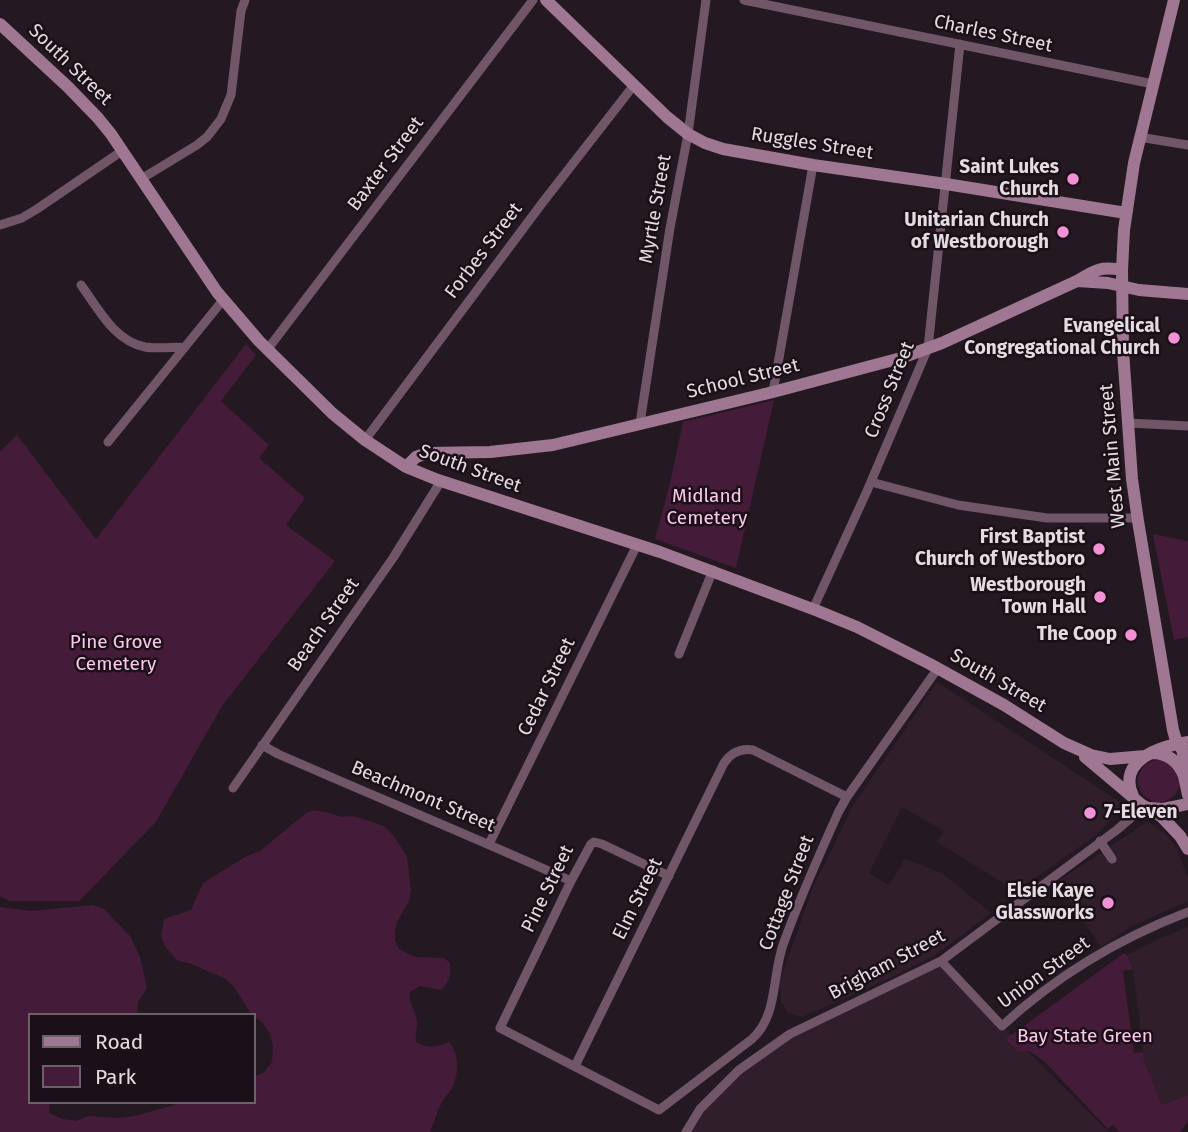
<!DOCTYPE html>
<html>
<head>
<meta charset="utf-8">
<style>
  body { margin:0 }
  #map { position:relative; width:1188px; height:1132px; overflow:hidden; background:#241921; font-family:"Fira Sans",sans-serif }
  canvas { display:block }
  .legend { position:absolute; left:28px; top:1013px; width:228px; height:91px; box-sizing:border-box; background:#1b1017; border:2px solid #6b6268; margin:0; padding:9px 12px; list-style:none; font-size:21px; color:#e4dce1 }
  .legend li { display:flex; align-items:center; gap:14px; height:35px }
  .legend b { width:35px; border:2px solid #6b6268 }
</style>
</head>
<body>
<div id="map">
<canvas width="1188" height="1132"></canvas>
<ul class="legend">
<li><b style="height:9px;background:#9f7792"></b>Road</li>
<li><b style="height:19px;background:#451b3a"></b>Park</li>
</ul>
</div>
<script>
const ctx = document.querySelector('canvas').getContext('2d');
ctx.lineJoin = 'round';
function fillPath(path, color) {
  ctx.fillStyle = color;
  ctx.fill(path, 'evenodd');
}
function trace(path, color, width, dash) {
  ctx.strokeStyle = color;
  ctx.lineWidth = width;
  ctx.lineCap = dash ? 'butt' : 'round';
  ctx.setLineDash(dash || []);
  ctx.stroke(path);
}
function write(font, color, halo, rows, align = 'center') {
  ctx.font = font + ' "Fira Sans",sans-serif';
  ctx.lineWidth = 5;
  ctx.setLineDash([]);
  ctx.textBaseline = 'middle';
  ctx.strokeStyle = halo;
  ctx.fillStyle = color;
  for (const [text, x, y, turn = 0] of rows) {
    ctx.save();
    ctx.translate(x, y);
    ctx.rotate((+turn || 0) * Math.PI / 180);
    ctx.textAlign = isNaN(turn) ? turn : align;
    if (halo) ctx.strokeText(text, 0, 0);
    ctx.fillText(text, 0, 0);
    ctx.restore();
  }
}
fillPath(new Path2D(`
  M 937,682 L 1123,804 L 1109,822 L 1095,836 L 1016,891 L 937,842 L 944,831 L 902,807 L 869,873 L 889,885 L 905,859 L 942,873 L 991,913 L 934,956 L 886,980 L 802,1017 L 788,1013 L 781,1001 L 780,980 L 815,882 L 832,850 L 851,809 Z
  M 1147,822 L 1166,834 L 1176,847 L 1188,878 L 1188,901 L 1130,927 L 1101,947 L 1057,882 Z
  M 1188,927 L 1188,1095 L 1162,1105 L 1144,1060 L 1133,969 L 1127,955 L 1163,937 Z
  M 941,961 L 1002,1026 L 1109,1132 L 686,1132 L 739,1070 L 790,1034 Z`), '#301f2a');
fillPath(new Path2D(`
  M 246,344 L 256,355 L 221,401 L 269,445 L 259,458 L 305,498 L 286,525 L 335,561 L 222,706 L 156,822 L 79,901 L 9,901 L 0,896 L 0,451 L 17,435 L 96,539 Z
  M 774,400 L 736,568 L 655,539 L 671,479 L 683,422 Z
  M 1153,534 L 1188,541 L 1188,637 L 1174,640 Z
  M1138 781a21 21 0 1 1 42 0a21 21 0 1 1-42 0Z
  M 314,810 L 330,813 L 341,817 L 354,816 L 384,826 L 393,835 L 407,856 L 411,890 L 409,901 L 397,922 L 395,931 L 395,940 L 399,949 L 407,953 L 416,957 L 444,958 L 450,963 C 451,974 450,982 441,990 L 420,986 L 410,992 C 408,1006 417,1010 417,1023 C 417,1030 415,1035 416,1042 C 426,1049 438,1047 449,1042 C 459,1052 459,1073 453,1086 C 451,1091 446,1095 443,1100 C 438,1110 434,1121 430,1132 L 0,1132 L 0,907 L 31,911 L 93,905 L 104,909 L 130,936 L 140,957 L 147,988 L 138,1002 L 137,1015 L 30,1015 L 30,1102 L 50,1102 L 49,1113 L 63,1119 L 76,1121 L 88,1116 L 116,1118 L 135,1116 L 184,1102 L 254,1102 L 254,1077 L 264,1072 L 272,1062 L 273,1047 L 270,1034 L 263,1023 L 252,1015 L 234,987 L 226,979 L 191,964 L 177,960 L 166,948 L 161,936 L 164,919 L 191,910 L 203,883 L 245,857 L 260,851 L 306,813 Z
  M 1124,953 L 1127,955 L 1133,969 L 1123,971 L 1134,1053 L 1143,1052 L 1144,1060 L 1162,1105 L 1188,1095 L 1188,1121 L 1180,1132 L 1119,1132 L 1113,1125 L 1108,1129 L 1044,1061 L 1029,1051 L 1018,1052 L 1006,1039 Z`), '#451b3a');
trace(new Path2D(`
  M 744,0 L 1153,84
  M 1139,137 L 1188,145
  M 141,179 L 197,145 L 207,137 L 221,119 L 231,95 L 241,11 L 245,0
  M 0,225 L 22,218 L 37,209 L 122,151
  M 81,285 C 98,308 114,341 145,347 C 157,349 172,347 185,347
  M 267,350 L 533,0
  M 773,392 L 813,165
  M 640,423 L 670,228 L 688,134 L 706,0
  M 1128,423 L 1188,426
  M 365,440 L 543,202 L 634,85
  M 108,442 L 223,300
  M 871,482 L 958,505 L 1047,518 L 1137,518
  M 813,609 L 867,491 L 928,348 L 960,44
  M 679,654 L 713,570
  M 262,745 L 278,754 C 376,797 474,837 571,881
  M 233,788 L 393,558 L 441,481
  M 1100,841 L 1112,859
  M 489,844 L 637,545
  M 669,876 L 602,844 L 594,842 L 591,844 L 571,881 L 500,1028 L 659,1110 L 752,1039 C 778,1016 772,976 783,945 C 799,900 819,855 839,811 L 847,797 L 938,668
  M 941,961 L 1002,1026 C 1055,977 1120,938 1188,912
  M 575,1066 L 724,763 C 731,753 740,748 753,750 L 847,797
  M 686,1132 L 700,1109 L 739,1070 L 790,1034 L 941,961 L 1118,829 L 1134,815 L 1142,805`), '#705667', 9);
trace(new Path2D(`
  M 546,0 L 667,117 L 688,134 L 705,143 L 723,149 L 813,165 L 946,184 L 1126,213
  M 1174,0 L 1134,163 L 1124,230 L 1122,270 L 1123,351 L 1132,479 L 1138,521 L 1173,730 L 1177,744 L 1182,749 L 1186,768 L 1184,776 L 1188,795
  M 0,24 L 68,87 L 98,118 L 111,134 L 217,292 L 259,341 L 332,413 L 365,440 L 406,467 L 438,480 L 660,552 L 818,611 L 857,627 L 930,664 L 1004,705 L 1064,743 L 1091,755 L 1110,759 L 1145,756
  M 1077,281 L 1108,283 L 1139,290 L 1188,294
  M 406,467 L 416,457 L 427,453 L 490,452 L 553,445 L 773,392 L 901,358 L 942,343 L 1077,281 C 1095,270 1101,266 1122,270
  M 1152,753 C 1168,753 1178,761 1184,776
  M 1085,757 L 1142,805 L 1161,816 L 1180,836 L 1188,849
  M 1133,796 C 1116,760 1161,746 1188,742
  M 1150,808 L 1163,809 L 1188,804`), '#9f7792', 12);
for (const [x, y, r, color] of [
  [1073,179,7,"#f391d6"],
  [1063,232,7,"#f391d6"],
  [1174,338,7,"#f391d6"],
  [1099,549,7,"#f391d6"],
  [1100,597,7,"#f391d6"],
  [1131,635,7,"#f391d6"],
  [1090,813,7,"#f391d6"],
  [1108,903,7,"#f391d6"]
]) {
  const dot = new Path2D();
  dot.arc(x, y, r, 0, 2 * Math.PI);
  ctx.fillStyle = color;
  ctx.fill(dot);
  trace(dot, '#1b1017', 2.5);
}
write('19px', '#e4dce1', '#1b1017', [
  ["Charles Street",993,34,12],
  ["South Street",70,65,44],
  ["Ruggles Street",812,144,9],
  ["Baxter Street",386,164,-53],
  ["Myrtle Street",656,209,-80],
  ["Forbes Street",484,251,-53],
  ["School Street",743,379,-14],
  ["Cross Street",890,390,-68],
  ["West Main Street",1113,456,-95],
  ["South Street",470,469,20],
  ["Beach Street",324,625,-55],
  ["South Street",998,681,30],
  ["Cedar Street",547,687,-64],
  ["Beachmont Street",423,797,23],
  ["Pine Street",548,889,-64],
  ["Cottage Street",787,893,-69],
  ["Elm Street",638,899,-64],
  ["Brigham Street",887,965,-28],
  ["Union Street",1044,973,-36]
]);
write('bold 19px', '#e4dce1', '#1b1017', [
  ["Saint Lukes",1059,168],
  ["Church",1059,190],
  ["Unitarian Church",1049,221],
  ["of Westborough",1049,243],
  ["Evangelical",1160,327],
  ["Congregational Church",1160,349],
  ["First Baptist",1085,538],
  ["Church of Westboro",1085,560],
  ["Westborough",1086,586],
  ["Town Hall",1086,608],
  ["The Coop",1117,635],
  ["7-Eleven",1104,813,"left"],
  ["Elsie Kaye",1094,892],
  ["Glassworks",1094,914]
], 'right');
write('19px', '#fcc8eb', '#1b1017', [
  ["Midland",707,497],
  ["Cemetery",707,519],
  ["Pine Grove",116,643],
  ["Cemetery",116,665],
  ["Bay State Green",1085,1037]
]);
</script>
</body>
</html>
